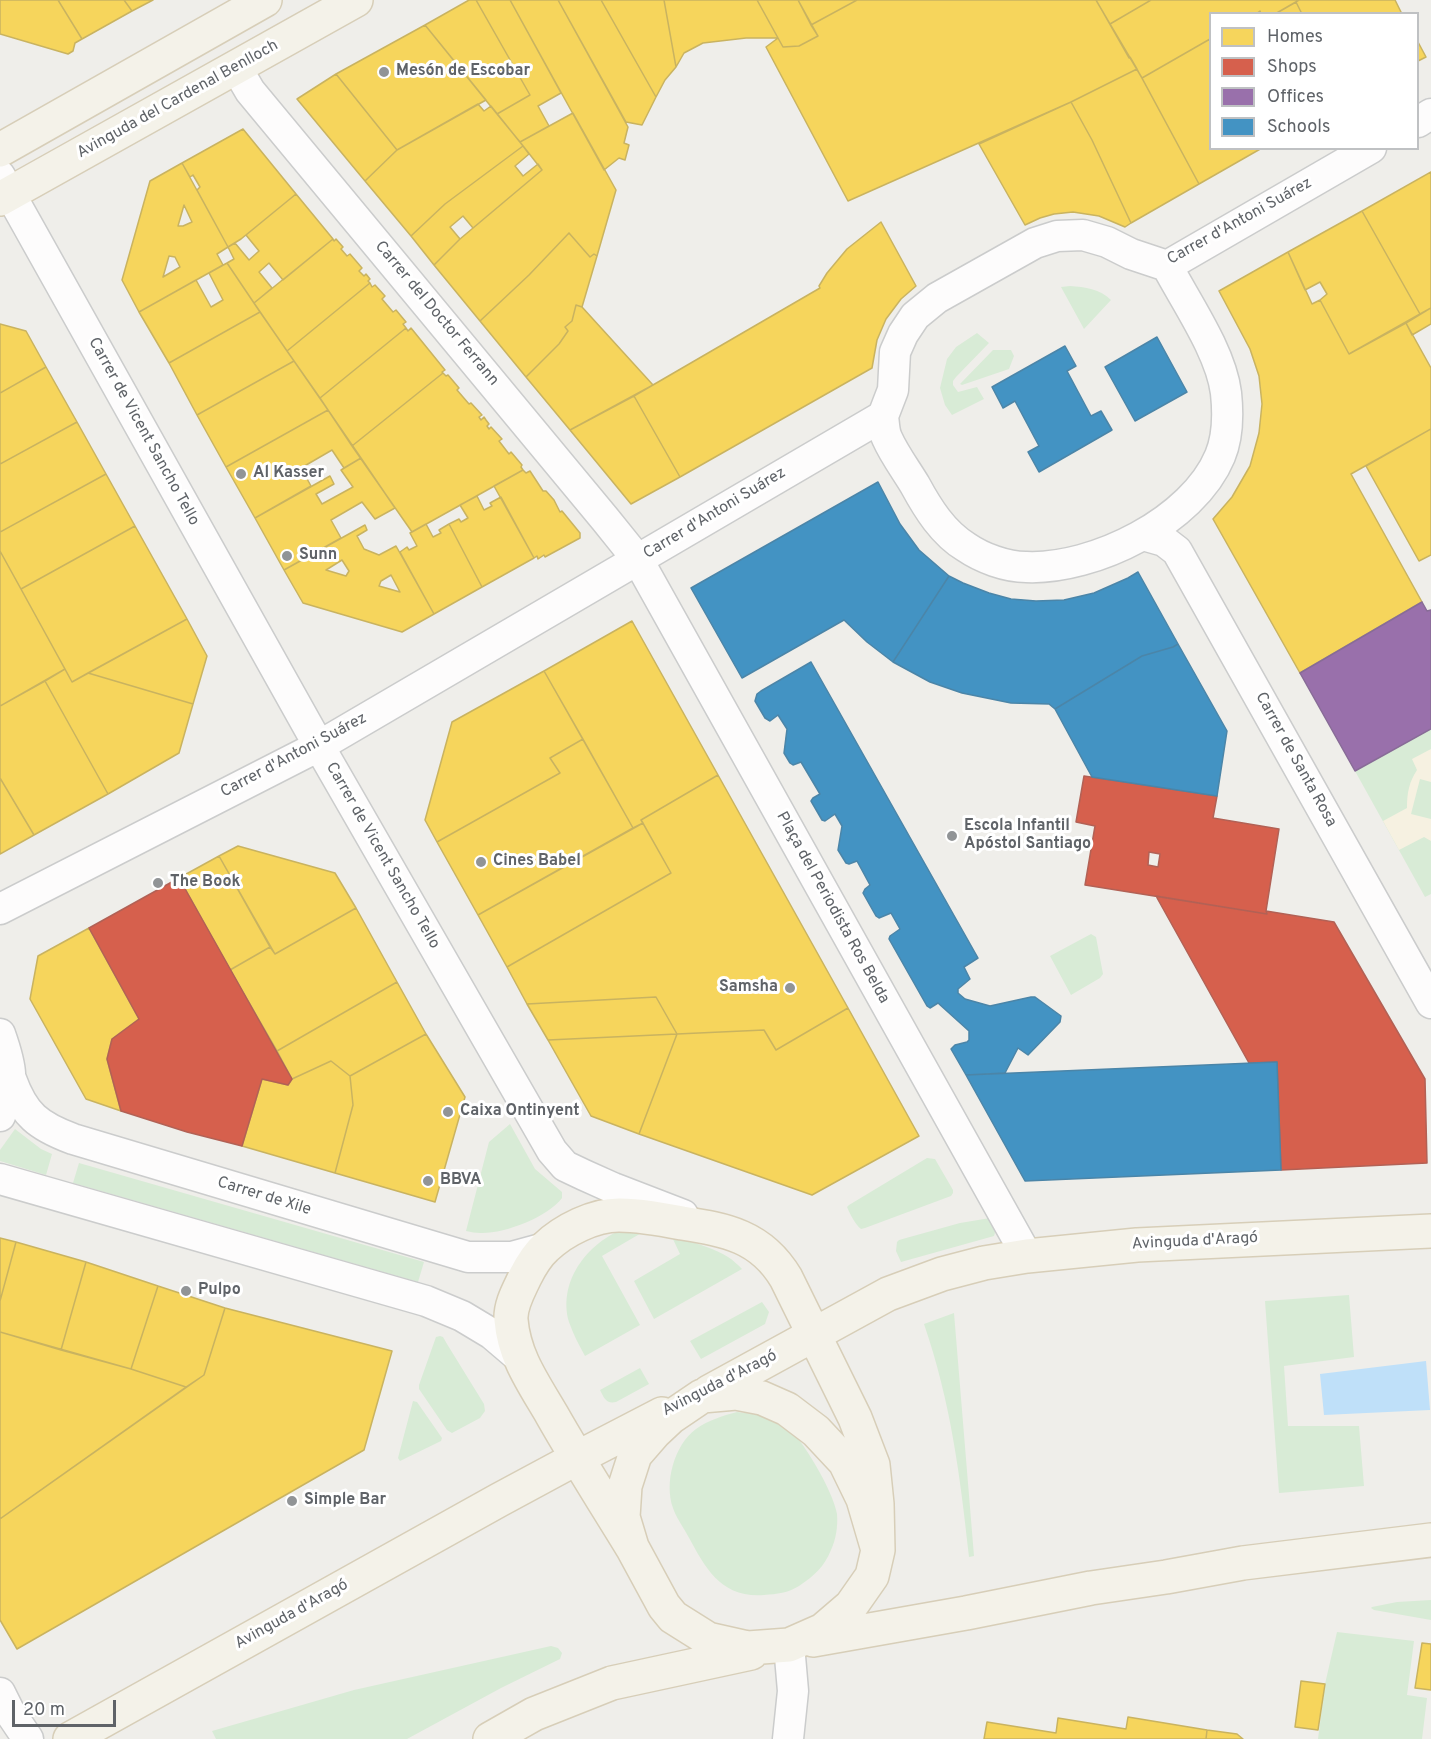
<!DOCTYPE html>
<html>
<head>
<meta charset="utf-8">
<style>
  body { margin:0 }
  #map { position:relative; width:1431px; height:1739px; overflow:hidden; background:#efeeea; font-family:Overpass,sans-serif }
  canvas { display:block }
  .legend { position:absolute; left:1209px; top:12px; width:210px; height:138px; box-sizing:border-box; background:#fff; border:2px solid #bfc1c3; margin:0; padding:8px 10px; list-style:none; font-size:18px; color:#5f6368 }
  .legend li { display:flex; align-items:center; gap:12px; height:30px }
  .legend b { width:30px; border:2px solid #bfc1c3 }
  .scale { position:absolute; left:12px; top:1700px; width:104px; height:27px; box-sizing:border-box; border:3px solid #5f6368; border-top:0; padding-left:8px; font-size:18px; line-height:21px; white-space:nowrap; color:#5f6368; -webkit-text-stroke:4px #fff; paint-order:stroke }
</style>
</head>
<body>
<div id="map">
<canvas width="1431" height="1739"></canvas>
<ul class="legend">
<li><b style="height:16px;background:#f6d55c"></b>Homes</li>
<li><b style="height:16px;background:#d6604d"></b>Shops</li>
<li><b style="height:16px;background:#9970ab"></b>Offices</li>
<li><b style="height:16px;background:#4393c3"></b>Schools</li>
</ul>
<div class="scale">20 m</div>
</div>
<script>
const ctx = document.querySelector('canvas').getContext('2d');
ctx.lineJoin = 'round';
function fillPath(path, color) {
  ctx.fillStyle = color;
  ctx.fill(path, 'evenodd');
}
function trace(path, color, width, dash) {
  ctx.strokeStyle = color;
  ctx.lineWidth = width;
  ctx.lineCap = dash ? 'butt' : 'round';
  ctx.setLineDash(dash || []);
  ctx.stroke(path);
}
function write(font, color, halo, rows, align = 'center') {
  ctx.font = font + ' Overpass,sans-serif';
  ctx.lineWidth = 6;
  ctx.setLineDash([]);
  ctx.textBaseline = 'middle';
  ctx.strokeStyle = halo;
  ctx.fillStyle = color;
  for (const [text, x, y, turn = 0] of rows) {
    ctx.save();
    ctx.translate(x, y);
    ctx.rotate((+turn || 0) * Math.PI / 180);
    ctx.textAlign = isNaN(turn) ? turn : align;
    if (halo) ctx.strokeText(text, 0, 0);
    ctx.fillText(text, 0, 0);
    ctx.restore();
  }
}
fillPath(new Path2D(`
  M 1070,286 C 1085,287 1100,289 1111,300 L 1084,329 L 1061,287 Z
  M 977,333 L 989,343 L 956,377 L 953,381 L 953,385 L 958,392 L 977,387 L 984,399 L 952,415 L 945,405 L 940,388 L 947,359 L 956,347 Z
  M 993,350 L 1011,350 L 1014,356 L 1009,369 L 962,385 L 960,384 Z
  M 1431,729 L 1431,894 L 1425,897 L 1355,771 Z
  M 1091,934 L 1096,937 L 1103,974 L 1100,978 L 1071,995 L 1050,956 Z
  M 510,1124 L 535,1169 L 562,1192 L 562,1198 C 548,1217 504,1234 480,1233 C 476,1233 471,1232 466,1231 L 489,1142 Z
  M 15,1129 L 41,1149 L 52,1154 L 46,1175 L 0,1161 L 0,1150 Z
  M 927,1158 L 935,1159 L 953,1190 L 953,1193 L 951,1196 L 865,1228 L 861,1229 C 855,1224 850,1214 847,1207 L 849,1205 Z
  M 79,1163 L 424,1262 L 418,1282 L 73,1183 Z
  M 990,1218 C 993,1224 997,1229 994,1236 L 901,1262 L 896,1251 L 897,1242 L 899,1240 L 960,1223 Z
  M 629,1227 C 657,1234 705,1242 728,1257 C 733,1260 738,1265 742,1269 L 654,1319 L 634,1281 L 680,1254 L 672,1237 L 643,1232 L 602,1256 L 640,1325 L 585,1356 C 579,1345 573,1334 569,1322 C 557,1279 591,1239 629,1227 Z
  M 1349,1295 L 1354,1357 L 1284,1366 L 1288,1426 L 1359,1426 L 1364,1486 L 1279,1493 L 1265,1301 Z
  M 762,1302 L 769,1312 L 765,1324 L 701,1359 L 690,1341 Z
  M 954,1313 L 974,1556 L 969,1557 C 960,1475 951,1403 924,1324 Z
  M 440,1336 L 443,1337 L 447,1344 L 484,1404 L 485,1411 L 480,1418 L 452,1433 L 447,1430 L 419,1389 L 419,1385 L 436,1337 Z
  M 640,1368 L 649,1384 L 616,1402 C 606,1404 604,1398 600,1390 Z
  M 413,1401 L 417,1402 L 442,1438 L 441,1441 L 400,1461 L 398,1458 Z
  M 737,1412 C 754,1414 770,1416 785,1425 C 802,1437 834,1493 837,1514 C 838,1526 836,1539 831,1550 C 824,1567 815,1575 799,1586 C 788,1593 777,1594 764,1595 C 721,1598 706,1569 688,1536 C 683,1527 676,1517 673,1508 C 664,1483 674,1445 696,1429 C 709,1420 722,1416 737,1412 Z
  M 1431,1600 L 1431,1620 L 1374,1610 L 1371,1608 L 1372,1607 L 1397,1602 Z
  M 1337,1632 L 1414,1641 L 1407,1695 L 1427,1698 L 1422,1739 L 1318,1739 L 1325,1684 Z
  M 551,1646 L 558,1648 L 562,1653 L 560,1659 L 501,1688 L 407,1739 L 216,1739 L 212,1731 L 354,1690 Z`), '#d8ebd6');
fillPath(new Path2D(`
  M 1431,749 L 1431,782 L 1420,779 L 1411,814 L 1431,819 L 1431,841 L 1424,837 L 1399,850 L 1383,821 L 1407,808 C 1407,793 1409,782 1417,770 L 1412,759 Z`), '#f6f1e1');
fillPath(new Path2D(`
  M 1426,1361 L 1430,1410 L 1324,1415 L 1320,1374 Z`), '#bfe0f9');
const homes = new Path2D(`
  M 0,0 L 58,0 L 82,39 L 75,43 L 73,51 L 68,54 L 0,34 Z
  M 58,0 L 124,0 L 132,11 L 82,39 Z
  M 124,0 L 153,0 L 132,11 Z
  M 469,0 L 476,0 L 530,95 L 497,114 L 425,25 Z
  M 476,0 L 510,0 L 561,93 L 538,106 L 549,126 L 520,142 L 497,114 L 530,95 Z
  M 510,0 L 558,0 L 628,127 L 624,143 L 629,145 L 625,160 L 619,158 L 604,170 Z
  M 558,0 L 601,0 L 656,97 L 642,125 L 626,122 Z
  M 601,0 L 664,0 L 676,67 L 665,80 L 656,97 Z
  M 664,0 L 757,0 L 778,38 L 746,38 L 703,43 L 684,53 L 676,67 Z
  M 757,0 L 798,0 L 818,36 L 799,46 L 783,47 Z
  M 798,0 L 857,0 L 811,25 Z
  M 857,0 L 1096,0 L 1129,58 L 1130,57 L 1137,69 L 1071,102 L 848,201 L 766,47 L 778,38 L 783,47 L 799,46 L 818,36 L 811,25 Z
  M 1096,0 L 1151,0 L 1110,24 Z
  M 1151,0 L 1299,0 L 1275,14 L 1261,14 L 1260,11 L 1256,14 L 1210,14 L 1210,39 L 1142,78 L 1110,24 Z
  M 1299,0 L 1395,0 L 1402,14 L 1302,14 L 1296,2 Z
  M 1296,2 L 1302,14 L 1275,14 Z
  M 425,25 L 486,100 L 397,150 L 336,74 Z
  M 1210,39 L 1210,148 L 1262,148 L 1199,184 L 1142,78 Z
  M 1418,42 L 1426,57 L 1418,61 Z
  M 1137,69 L 1199,184 L 1131,223 L 1092,140 L 1071,102 Z
  M 336,74 L 397,150 L 365,181 L 297,99 Z
  M 1071,102 L 1092,140 L 1131,223 L 1125,227 L 1099,216 L 1073,212 L 1054,214 L 1040,218 L 1025,225 L 979,144 Z
  M 478,104 L 484,111 L 491,106 L 523,146 L 445,204 L 411,236 L 365,181 L 397,150 Z
  M 573,113 L 616,190 L 597,256 L 594,254 L 590,257 L 569,233 L 529,275 L 480,321 L 434,265 L 460,239 L 542,170 L 520,142 Z
  M 243,129 L 296,194 L 241,239 L 228,247 L 197,190 L 200,187 L 193,175 L 190,177 L 182,163 Z
  M 523,146 L 529,154 L 515,166 L 523,176 L 538,164 L 542,170 L 473,228 L 463,216 L 450,227 L 460,239 L 434,265 L 411,236 L 445,204 Z
  M 182,163 L 228,247 L 217,254 L 223,265 L 139,312 L 122,280 L 150,181 ZM 184,205 L 192,222 L 183,226 L 178,226 ZM 169,256 L 175,257 L 180,267 L 163,277 Z
  M 1431,172 L 1431,308 L 1420,314 L 1362,211 Z
  M 296,194 L 333,239 L 283,280 L 269,263 L 259,272 L 272,288 L 254,303 L 227,263 L 234,259 L 228,247 L 235,243 L 249,260 L 259,251 L 246,235 Z
  M 1362,211 L 1420,314 L 1349,354 L 1320,300 L 1327,294 L 1320,282 L 1305,290 L 1288,252 Z
  M 881,222 L 916,286 L 901,299 L 886,319 L 877,340 L 872,368 L 680,477 L 634,396 L 820,288 L 819,286 L 827,273 L 847,249 Z
  M 569,233 L 590,257 L 594,254 L 597,256 L 582,307 L 576,305 L 572,321 L 565,327 L 568,331 L 559,344 L 526,377 L 480,321 L 529,275 Z
  M 333,239 L 334,241 L 336,239 L 343,247 L 341,249 L 347,256 L 350,254 L 362,268 L 359,271 L 364,276 L 366,274 L 370,279 L 368,281 L 370,283 L 287,351 L 254,303 Z
  M 1288,252 L 1312,304 L 1320,300 L 1349,354 L 1406,323 L 1431,368 L 1431,429 L 1351,474 L 1422,602 L 1300,673 L 1213,519 L 1232,497 L 1250,466 L 1259,433 L 1262,404 L 1259,376 L 1250,349 L 1219,291 Z
  M 227,263 L 260,312 L 169,363 L 139,312 L 196,280 L 211,307 L 223,300 L 209,273 Z
  M 370,283 L 372,287 L 375,285 L 385,296 L 382,299 L 393,312 L 396,310 L 406,322 L 403,324 L 406,328 L 320,398 L 287,351 Z
  M 576,305 L 582,307 L 653,385 L 570,430 L 526,377 L 559,344 L 568,331 L 565,327 L 572,321 Z
  M 1431,308 L 1431,324 L 1412,335 L 1406,323 Z
  M 260,312 L 294,361 L 197,415 L 169,363 Z
  M 0,324 L 26,331 L 46,367 L 0,393 Z
  M 406,328 L 408,331 L 411,328 L 445,370 L 442,372 L 443,373 L 352,446 L 320,398 Z
  M 294,361 L 328,410 L 226,467 L 197,415 Z
  M 46,367 L 77,422 L 0,464 L 0,393 Z
  M 443,373 L 446,376 L 448,375 L 459,388 L 457,390 L 469,404 L 471,403 L 482,415 L 479,417 L 481,420 L 484,417 L 486,420 L 489,424 L 487,426 L 489,429 L 491,427 L 502,439 L 499,441 L 509,454 L 511,452 L 522,465 L 521,467 L 523,470 L 412,532 L 352,446 Z
  M 634,396 L 680,477 L 631,504 L 570,430 Z
  M 328,410 L 361,458 L 344,468 L 332,450 L 301,468 L 311,486 L 255,518 L 226,467 Z
  M 77,422 L 106,474 L 0,532 L 0,464 Z
  M 1431,429 L 1431,555 L 1419,561 L 1366,466 Z
  M 361,458 L 395,508 L 375,519 L 362,502 L 331,520 L 341,538 L 284,570 L 255,518 L 330,476 L 334,484 L 316,494 L 322,504 L 353,487 L 341,470 Z
  M 523,470 L 526,473 L 530,471 L 543,491 L 546,491 L 554,500 L 560,512 L 562,511 L 580,533 L 580,538 L 545,557 L 544,555 L 538,559 L 537,556 L 534,558 L 494,486 Z
  M 106,474 L 135,526 L 21,589 L 0,551 L 0,532 Z
  M 477,496 L 484,510 L 492,506 L 490,503 L 501,497 L 534,558 L 482,587 L 449,524 L 459,519 L 461,522 L 468,518 L 460,505 Z
  M 426,524 L 433,537 L 441,533 L 439,530 L 449,524 L 482,587 L 434,614 L 400,552 L 407,547 L 409,550 L 417,546 L 410,533 Z
  M 365,525 L 367,530 L 357,536 L 364,549 L 379,555 L 396,546 L 434,614 L 402,632 L 303,603 L 284,570 ZM 342,560 L 349,571 L 346,576 L 326,570 ZM 391,575 L 400,592 L 379,586 L 381,581 Z
  M 135,526 L 187,619 L 72,682 L 21,589 Z
  M 0,551 L 65,669 L 0,706 Z
  M 187,619 L 207,656 L 193,704 L 88,673 Z
  M 632,621 L 718,775 L 641,820 L 643,823 L 633,828 L 544,671 Z
  M 65,669 L 72,682 L 88,673 L 193,704 L 179,753 L 108,794 L 45,681 Z
  M 544,671 L 583,739 L 550,758 L 560,773 L 437,842 L 425,820 L 452,722 Z
  M 45,681 L 108,794 L 34,835 L 0,778 L 0,706 Z
  M 583,739 L 633,828 L 478,915 L 437,842 L 560,773 L 550,758 Z
  M 718,775 L 848,1008 L 776,1050 L 764,1030 L 677,1034 L 656,997 L 527,1004 L 507,967 L 671,873 L 641,820 Z
  M 0,778 L 34,835 L 0,854 Z
  M 643,823 L 671,873 L 507,967 L 478,915 Z
  M 238,846 L 335,873 L 356,908 L 275,954 L 219,856 Z
  M 219,856 L 270,947 L 230,970 L 179,878 Z
  M 356,908 L 397,982 L 277,1051 L 230,970 L 270,947 L 275,954 Z
  M 89,928 L 139,1019 L 112,1039 L 107,1059 L 121,1111 L 86,1099 L 30,999 L 38,956 Z
  M 397,982 L 426,1034 L 350,1076 L 331,1061 L 292,1079 L 277,1051 Z
  M 656,997 L 677,1034 L 548,1040 L 527,1004 Z
  M 848,1008 L 919,1136 L 812,1195 L 639,1134 L 677,1034 L 764,1030 L 776,1050 Z
  M 426,1034 L 465,1097 L 435,1202 L 335,1173 L 353,1105 L 350,1076 Z
  M 677,1034 L 639,1134 L 591,1116 L 548,1040 Z
  M 331,1061 L 350,1076 L 353,1105 L 335,1173 L 242,1146 L 262,1079 L 288,1085 L 292,1079 Z
  M 0,1238 L 16,1242 L 0,1301 Z
  M 16,1242 L 86,1262 L 61,1350 L 0,1332 L 0,1301 Z
  M 86,1262 L 158,1286 L 131,1369 L 61,1350 Z
  M 158,1286 L 225,1308 L 204,1375 L 186,1387 L 131,1369 Z
  M 225,1308 L 392,1351 L 364,1450 L 17,1649 L 0,1620 L 0,1519 L 204,1375 Z
  M 0,1332 L 131,1369 L 186,1387 L 0,1519 Z
  M 1422,1643 L 1431,1644 L 1431,1690 L 1415,1688 Z
  M 1301,1681 L 1325,1684 L 1318,1730 L 1295,1727 Z
  M 1128,1717 L 1207,1730 L 1206,1739 L 984,1739 L 987,1722 L 1056,1733 L 1058,1718 L 1126,1729 Z
  M 1207,1730 L 1237,1734 L 1243,1739 L 1206,1739 Z`);
fillPath(homes, '#f6d55c');
trace(homes, '#c9b360', 1.5);
const shops = new Path2D(`
  M 1084,776 L 1217,796 L 1213,818 L 1279,829 L 1266,911 L 1267,914 L 1085,885 L 1095,826 L 1076,822 ZM 1149,852 L 1160,854 L 1158,867 L 1148,865 Z
  M 179,878 L 292,1079 L 288,1085 L 262,1079 L 242,1146 L 187,1132 L 121,1111 L 107,1059 L 112,1039 L 139,1019 L 89,928 Z
  M 1156,896 L 1267,914 L 1266,911 L 1334,922 L 1425,1079 L 1427,1163 L 1281,1170 L 1277,1062 L 1249,1063 Z`);
fillPath(shops, '#d6604d');
trace(shops, '#b26155', 1.5);
const offices = new Path2D(`
  M 1422,602 L 1427,611 L 1431,610 L 1431,729 L 1355,771 L 1300,673 Z`);
fillPath(offices, '#9970ab');
trace(offices, '#886c97', 1.5);
const schools = new Path2D(`
  M 1157,337 L 1187,392 L 1135,421 L 1105,367 Z
  M 1065,346 L 1076,366 L 1067,371 L 1091,416 L 1101,411 L 1112,430 L 1039,472 L 1028,452 L 1039,446 L 1015,401 L 1003,408 L 992,387 Z
  M 878,482 L 900,524 L 919,550 L 949,576 L 893,662 L 867,642 L 844,620 L 742,678 L 691,588 Z
  M 1138,572 L 1178,644 L 1173,647 L 1142,656 L 1055,709 L 1049,704 L 1011,703 L 962,693 L 930,682 L 893,662 L 949,576 L 963,583 L 989,593 L 1011,599 L 1036,601 L 1064,600 L 1094,593 L 1128,578 Z
  M 1178,644 L 1227,731 L 1217,796 L 1092,777 L 1055,709 L 1142,656 L 1173,647 Z
  M 811,662 L 978,958 L 964,967 L 970,979 L 958,989 L 958,993 L 965,999 L 990,1006 L 1031,997 L 1035,997 L 1061,1016 L 1060,1022 L 1028,1055 L 1018,1048 L 1005,1073 L 966,1075 L 951,1049 L 955,1045 L 967,1042 L 969,1040 L 969,1031 L 938,1003 L 930,1008 L 927,1006 L 889,939 L 890,936 L 900,929 L 891,913 L 879,918 L 876,916 L 863,893 L 865,889 L 870,885 L 857,861 L 849,864 L 846,863 L 838,850 L 842,826 L 835,814 L 825,821 L 822,820 L 811,801 L 813,798 L 820,794 L 801,762 L 793,765 L 790,763 L 784,753 L 787,729 L 778,715 L 770,721 L 765,718 L 755,701 L 757,694 L 761,691 Z
  M 1277,1062 L 1281,1170 L 1025,1181 L 966,1075 Z`);
fillPath(schools, '#4393c3');
trace(schools, '#4b85a8', 1.5);
const minor = new Path2D(`
  M 236,67 L 250,91 L 605,519 L 638,560 L 1027,1256
  M 1418,122 L 1431,114
  M 0,176 L 319,746 L 552,1151 L 565,1166 L 584,1175 L 613,1188 L 683,1215
  M 883,416 C 884,423 884,432 887,438 C 894,454 906,470 915,485 C 928,509 943,533 966,547 C 982,558 1006,567 1026,567 C 1094,570 1193,521 1220,456 C 1228,437 1228,412 1226,393 C 1221,352 1186,302 1167,266
  M 1143,535 L 1164,541 L 1177,551 L 1431,1003
  M 0,909 L 319,746 L 883,416 L 893,390 L 895,352 L 903,334 L 915,316 L 937,298 L 1035,243 L 1057,236 L 1083,235 L 1107,242 L 1131,254 L 1167,266 L 1371,148
  M 0,1034 C 12,1068 15,1082 0,1116
  M 11,1079 C 24,1115 38,1126 73,1139 L 468,1257 L 512,1257 L 545,1248
  M 0,1179 L 426,1301 L 462,1316 L 492,1334 L 519,1357
  M 0,1693 L 9,1711 L 28,1739
  M 788,1739 L 793,1691 L 789,1645`);
const primary = new Path2D(`
  M 0,150 L 265,0
  M 0,199 L 356,0
  M 709,1392 L 888,1294 L 942,1274 L 984,1263 L 1027,1256 L 1137,1245 L 1431,1231
  M 632,1547 C 605,1503 577,1459 552,1415 C 534,1384 514,1357 511,1320 C 510,1305 519,1290 525,1277 C 530,1267 537,1255 546,1247 C 564,1230 594,1215 619,1215 C 640,1215 661,1219 682,1223 C 726,1230 761,1236 786,1278 L 855,1418 L 873,1465 L 877,1504 L 878,1550 L 872,1576 L 851,1606 L 823,1630 L 789,1645 L 748,1648 L 708,1639 L 673,1617 L 664,1606 L 632,1547 L 623,1517 L 625,1486 L 635,1455 L 655,1432 L 671,1417 L 702,1396 L 736,1393 L 762,1398 L 787,1409 L 816,1431 L 845,1462 L 863,1499 L 878,1550
  M 813,1640 L 966,1613 L 1091,1588 L 1166,1577 L 1243,1563 L 1431,1540
  M 70,1739 L 499,1500 L 577,1458 L 662,1414
  M 490,1739 L 534,1714 L 612,1683 L 751,1653`);
trace(minor, '#cbcccc', 33);
trace(primary, '#d7ceb8', 36);
trace(minor, '#fdfcfc', 30);
trace(primary, '#f4f2e9', 33);
for (const [x, y, r, color] of [
  [384,72,6,"#919496"],
  [241,474,6,"#919496"],
  [287,556,6,"#919496"],
  [952,836,6,"#919496"],
  [481,862,6,"#919496"],
  [158,883,6,"#919496"],
  [790,988,6,"#919496"],
  [448,1112,6,"#919496"],
  [428,1181,6,"#919496"],
  [186,1291,6,"#919496"],
  [292,1501,6,"#919496"]
]) {
  const dot = new Path2D();
  dot.arc(x, y, r, 0, 2 * Math.PI);
  ctx.fillStyle = color;
  ctx.fill(dot);
  trace(dot, '#fff', 2);
}
write('bold 16px', '#5f6368', '#fff', [
  ["Mesón de Escobar",396,72],
  ["Al Kasser",253,474],
  ["Sunn",299,556],
  ["Escola Infantil",964,827],
  ["Apóstol Santiago",964,845],
  ["Cines Babel",493,862],
  ["The Book",170,883],
  ["Samsha",778,988,"right"],
  ["Caixa Ontinyent",460,1112],
  ["BBVA",440,1181],
  ["Pulpo",198,1291],
  ["Simple Bar",304,1501]
], 'left');
write('16px', '#5f6368', '#fff', [
  ["Avinguda del Cardenal Benlloch",178,100,-29],
  ["Carrer d'Antoni Suárez",1240,222,-29],
  ["Carrer del Doctor Ferrann",436,314,50],
  ["Carrer de Vicent Sancho Tello",143,432,61],
  ["Carrer d'Antoni Suárez",715,514,-31],
  ["Carrer d'Antoni Suárez",294,756,-28],
  ["Carrer de Santa Rosa",1295,760,61],
  ["Carrer de Vicent Sancho Tello",382,856,60],
  ["Plaça del Periodista Ros Belda",832,908,61],
  ["Carrer de Xile",264,1197,17],
  ["Avinguda d'Aragó",1195,1242,-3],
  ["Avinguda d'Aragó",720,1384,-27],
  ["Avinguda d'Aragó",292,1615,-29]
]);
</script>
</body>
</html>
